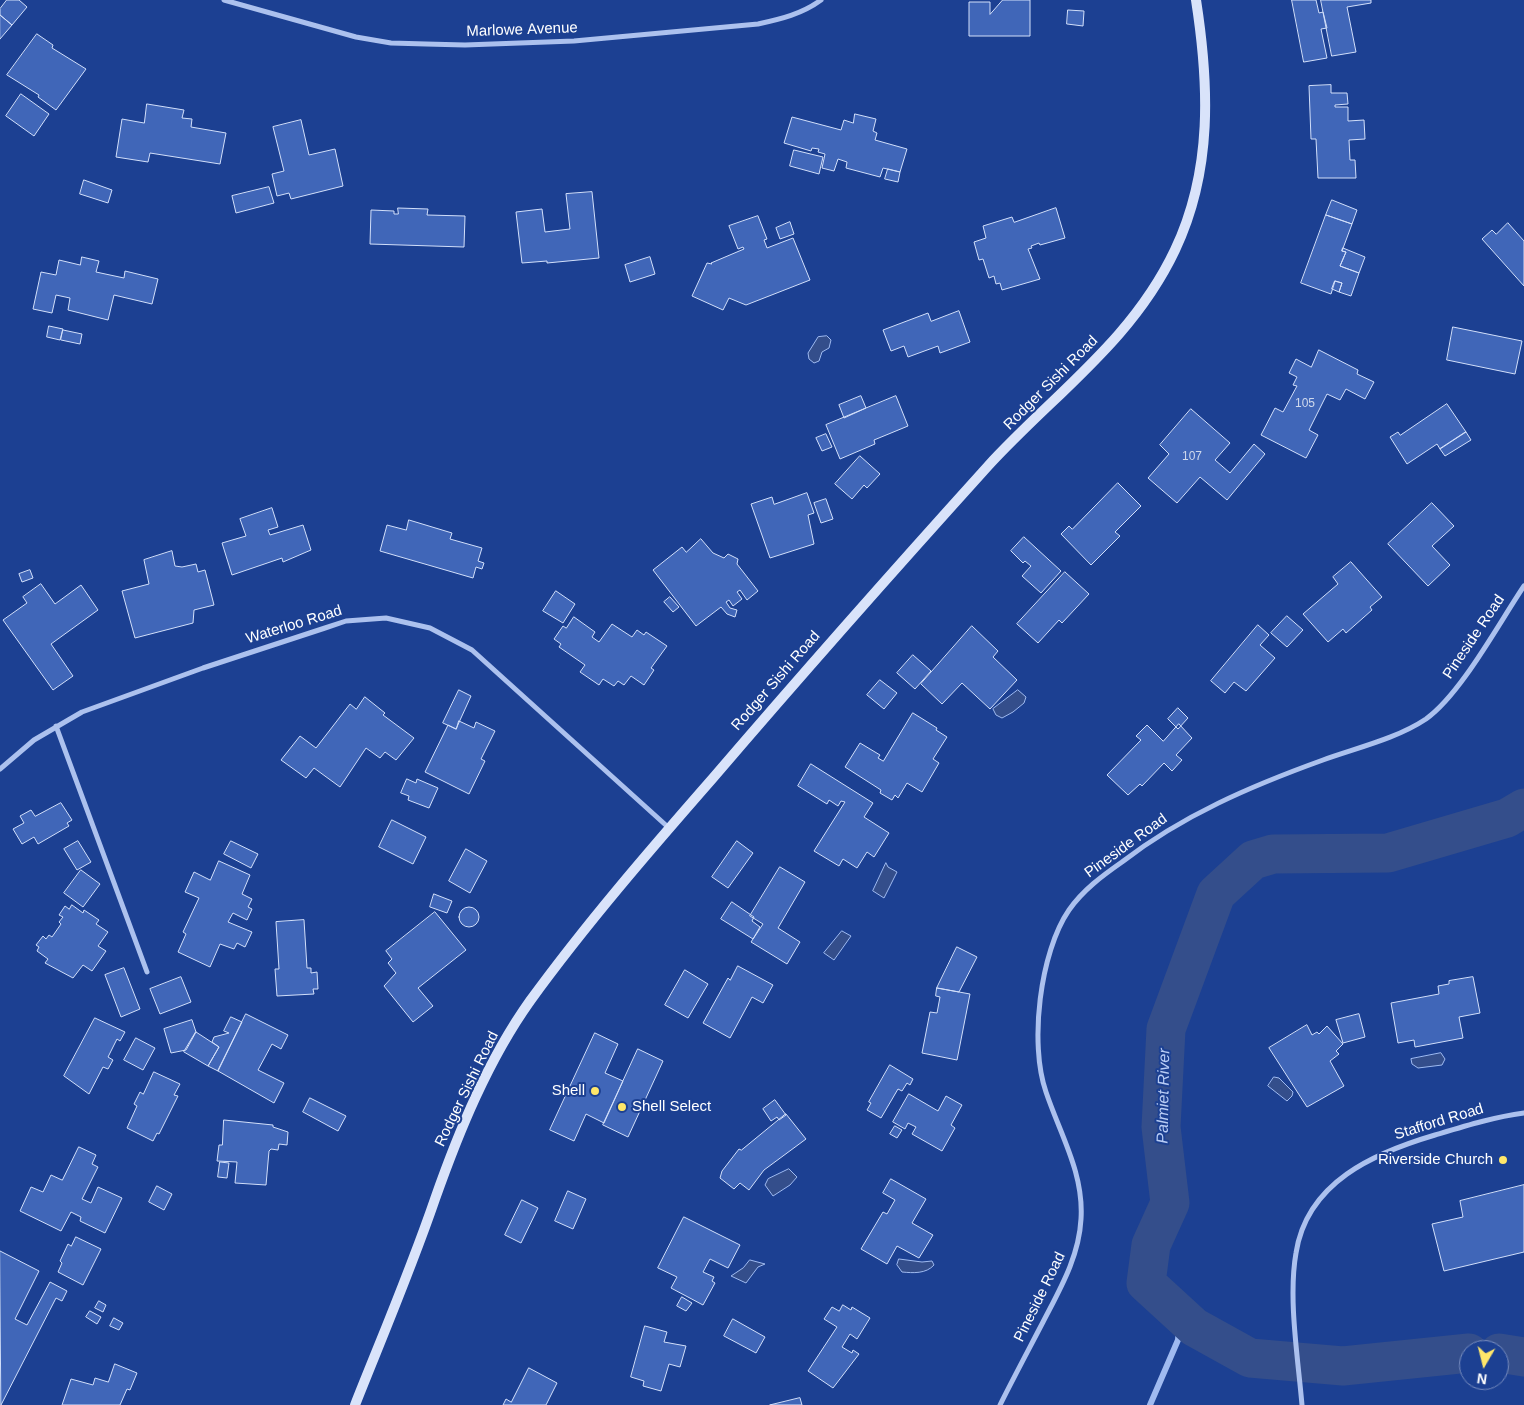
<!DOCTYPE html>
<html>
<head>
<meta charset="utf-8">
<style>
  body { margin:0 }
  #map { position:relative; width:1524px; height:1405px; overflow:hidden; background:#1c4092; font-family:Helvetica,sans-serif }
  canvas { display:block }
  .north { position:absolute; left:1459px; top:1340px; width:50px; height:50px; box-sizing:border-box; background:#1c4092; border:1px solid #778cbe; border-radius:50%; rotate:188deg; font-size:14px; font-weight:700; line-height:20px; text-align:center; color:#fff }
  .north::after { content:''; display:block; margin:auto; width:18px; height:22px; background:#ffe76a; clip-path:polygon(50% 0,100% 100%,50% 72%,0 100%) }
</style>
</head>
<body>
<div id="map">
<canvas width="1524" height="1405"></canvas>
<div class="north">N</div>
</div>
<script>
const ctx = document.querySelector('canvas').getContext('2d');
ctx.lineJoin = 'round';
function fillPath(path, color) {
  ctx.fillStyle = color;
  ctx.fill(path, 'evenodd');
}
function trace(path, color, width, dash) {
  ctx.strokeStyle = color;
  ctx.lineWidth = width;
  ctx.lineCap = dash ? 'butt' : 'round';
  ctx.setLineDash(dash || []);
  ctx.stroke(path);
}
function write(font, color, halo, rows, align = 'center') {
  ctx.font = font + ' Helvetica,sans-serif';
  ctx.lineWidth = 4;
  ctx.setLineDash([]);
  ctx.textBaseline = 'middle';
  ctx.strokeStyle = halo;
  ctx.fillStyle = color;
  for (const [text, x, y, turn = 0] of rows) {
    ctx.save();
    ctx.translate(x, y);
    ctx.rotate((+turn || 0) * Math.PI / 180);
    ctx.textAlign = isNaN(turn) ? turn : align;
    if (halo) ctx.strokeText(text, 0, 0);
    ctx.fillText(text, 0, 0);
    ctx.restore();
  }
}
const water = new Path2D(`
  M 827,336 L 831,340 L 829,348 L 822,352 L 819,361 L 814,363 L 809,359 L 808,353 L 818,337 Z
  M 1018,690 L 1026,697 L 1024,703 L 1013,712 L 1002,718 L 996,715 L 993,709 Z
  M 886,863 L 888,867 L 897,872 L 884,898 L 873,891 Z
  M 842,931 L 851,936 L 834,960 L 824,953 Z
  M 1441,1053 L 1445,1059 L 1442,1065 L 1418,1068 L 1412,1064 L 1411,1059 Z
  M 1274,1077 L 1279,1078 L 1293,1092 L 1292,1096 L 1287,1101 L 1268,1086 Z
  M 789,1169 L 797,1177 L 790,1185 L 773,1196 L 765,1185 L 768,1179 Z
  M 899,1259 L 922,1262 L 932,1261 L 934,1265 C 926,1274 913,1273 902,1272 L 897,1265 Z
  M 750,1260 L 765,1264 L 758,1267 L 746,1283 L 731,1276 L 743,1268 Z`);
fillPath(water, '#344e8b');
trace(water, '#9fbaf0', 1);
trace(new Path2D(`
  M 1150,1405 L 1178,1340 L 1180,1314`), '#9fbaf0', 6);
trace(new Path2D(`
  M 1469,1353 L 1343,1366 L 1250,1358 L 1194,1327 L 1146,1283 L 1151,1245 L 1170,1203 L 1161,1127 L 1166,1029 L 1216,894 L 1253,860 L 1273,854 L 1388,853 L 1507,818 L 1524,808
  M 1499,1353 L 1524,1357`), '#344e8b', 39);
const building = new Path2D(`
  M 7,0 L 19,0 L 27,7 L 12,25 L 0,15 L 0,9 Z
  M 1003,0 L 1030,0 L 1030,36 L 969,36 L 969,2 L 990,2 L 990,14 Z
  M 1292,0 L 1316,0 L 1319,13 L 1323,12 L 1327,28 L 1321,29 L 1327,58 L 1304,62 Z
  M 1321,0 L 1371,0 L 1371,3 L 1347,7 L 1356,52 L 1332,56 Z
  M 1068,10 L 1084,11 L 1083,26 L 1067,24 Z
  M 0,15 L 12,25 L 0,39 Z
  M 37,34 L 53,45 L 52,48 L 86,69 L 56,110 L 38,97 L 39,95 L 7,75 Z
  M 1331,85 L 1331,93 L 1347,93 L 1348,104 L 1335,105 L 1335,107 L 1348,107 L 1348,121 L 1364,120 L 1365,139 L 1349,140 L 1350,160 L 1355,160 L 1356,178 L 1318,178 L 1316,139 L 1311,139 L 1309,86 Z
  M 21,94 L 49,114 L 34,136 L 6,116 Z
  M 147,104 L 184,110 L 182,118 L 192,119 L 191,127 L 226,133 L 220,164 L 150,153 L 148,162 L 116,157 L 122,119 L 144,123 Z
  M 855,114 L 876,119 L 873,131 L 877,133 L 875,140 L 907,149 L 900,172 L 883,168 L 880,177 L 846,168 L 847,162 L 838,159 L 834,171 L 822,168 L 825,154 L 818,152 L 819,149 L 812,148 L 811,151 L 784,143 L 792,117 L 841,130 L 844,120 L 853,123 Z
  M 301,120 L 309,155 L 335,149 L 343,186 L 291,199 L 289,193 L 277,196 L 272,174 L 284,171 L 273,127 Z
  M 794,150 L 823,157 L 819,174 L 790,166 Z
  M 888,169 L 900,172 L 898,182 L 885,179 Z
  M 84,180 L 112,190 L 108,203 L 80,194 Z
  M 269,187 L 274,203 L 236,213 L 232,196 Z
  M 592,192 L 599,258 L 547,263 L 547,261 L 522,263 L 516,212 L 542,209 L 545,232 L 570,229 L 566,194 Z
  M 1332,200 L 1357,210 L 1352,224 L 1326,215 Z
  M 398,208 L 428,209 L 427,215 L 465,216 L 464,247 L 370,244 L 371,210 L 394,211 L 394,214 L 398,214 Z
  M 1056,208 L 1065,238 L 1040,245 L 1039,243 L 1031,246 L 1032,248 L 1028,249 L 1040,279 L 1002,290 L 1000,283 L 996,284 L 994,276 L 989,278 L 983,259 L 979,260 L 974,242 L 986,238 L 983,226 L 1012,217 L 1014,222 Z
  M 1326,215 L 1352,224 L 1342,251 L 1346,252 L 1340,266 L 1359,273 L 1351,296 L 1339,292 L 1342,283 L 1335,281 L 1331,294 L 1301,283 Z
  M 758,216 L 767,239 L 764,240 L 767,248 L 793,238 L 810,280 L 746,305 L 729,298 L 723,310 L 692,296 L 707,263 L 712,264 L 711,263 L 744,249 L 743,247 L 738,249 L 729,226 Z
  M 790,222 L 794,234 L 780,239 L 776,228 Z
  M 1508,223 L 1524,241 L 1524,286 L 1482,239 L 1492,230 L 1496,234 Z
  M 1343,248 L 1365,257 L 1359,273 L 1340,266 L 1346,252 L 1342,251 Z
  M 82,257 L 99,261 L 96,272 L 124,278 L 125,271 L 158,279 L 152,304 L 114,295 L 108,320 L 68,310 L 70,298 L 56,295 L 52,313 L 33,309 L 41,272 L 56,275 L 59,260 L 80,265 Z
  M 650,257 L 655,274 L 630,282 L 625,265 Z
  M 1335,281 L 1342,283 L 1339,292 L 1332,289 Z
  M 959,311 L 970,342 L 940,353 L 938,346 L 908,357 L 904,346 L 891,351 L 883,330 L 928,313 L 931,321 Z
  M 49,326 L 63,329 L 60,340 L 47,337 Z
  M 1453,327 L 1522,341 L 1515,374 L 1447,360 Z
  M 63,330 L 82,334 L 80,344 L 61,340 Z
  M 1319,350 L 1358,370 L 1357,374 L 1374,382 L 1365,399 L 1346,389 L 1340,400 L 1327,394 L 1309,430 L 1318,435 L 1306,458 L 1261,435 L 1275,408 L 1283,412 L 1297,386 L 1293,385 L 1297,377 L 1289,373 L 1296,359 L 1311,367 Z
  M 861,396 L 866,408 L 844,418 L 839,405 Z
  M 896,396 L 908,426 L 874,440 L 875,444 L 840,459 L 826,425 Z
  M 1447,404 L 1466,432 L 1440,449 L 1437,444 L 1407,464 L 1390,437 L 1398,432 L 1400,435 Z
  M 1191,409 L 1230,443 L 1215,460 L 1230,473 L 1254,444 L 1265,454 L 1227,500 L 1200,477 L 1177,503 L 1148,478 L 1169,454 L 1160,445 Z
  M 1466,432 L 1471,440 L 1445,456 L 1440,449 Z
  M 826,434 L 832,447 L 822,451 L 816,438 Z
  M 860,456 L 880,474 L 867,488 L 864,485 L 852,499 L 835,484 Z
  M 1118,483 L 1141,506 L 1115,532 L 1120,536 L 1091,565 L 1061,534 L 1069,526 L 1072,529 Z
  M 807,493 L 814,513 L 808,515 L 814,544 L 770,558 L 751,504 L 772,497 L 774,504 Z
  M 826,499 L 833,519 L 821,523 L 814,503 Z
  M 1432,503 L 1454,526 L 1432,546 L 1450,565 L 1428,586 L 1388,544 Z
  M 272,508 L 278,527 L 268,530 L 270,535 L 303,525 L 311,550 L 283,562 L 282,558 L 232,575 L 222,543 L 246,536 L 240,519 Z
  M 409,520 L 452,533 L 450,539 L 482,548 L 478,561 L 484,563 L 482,569 L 476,567 L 473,578 L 380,551 L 387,525 L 406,530 Z
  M 1024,537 L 1061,571 L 1041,593 L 1022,576 L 1031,566 L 1025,561 L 1023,563 L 1011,551 Z
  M 701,539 L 713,553 L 724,558 L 728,554 L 738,559 L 737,564 L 758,591 L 747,600 L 740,590 L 737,592 L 742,599 L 733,606 L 729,600 L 726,602 L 730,608 L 737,610 L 735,617 L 727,614 L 721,607 L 696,626 L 653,570 L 682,547 L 686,552 Z
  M 172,551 L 175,566 L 182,567 L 196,564 L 198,572 L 205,570 L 214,605 L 194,610 L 193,623 L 135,638 L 122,591 L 149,584 L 144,560 Z
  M 1351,562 L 1382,597 L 1370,607 L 1372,610 L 1346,633 L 1343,629 L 1328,642 L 1303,614 L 1338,584 L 1333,577 Z
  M 30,570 L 33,578 L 22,582 L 19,574 Z
  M 1065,572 L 1089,594 L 1062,623 L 1059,620 L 1038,643 L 1017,624 Z
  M 41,584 L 55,604 L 81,585 L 98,610 L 51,644 L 73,676 L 53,690 L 3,620 L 27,603 L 23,597 Z
  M 556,591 L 575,604 L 563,623 L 543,611 Z
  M 670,597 L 679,607 L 673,612 L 664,602 Z
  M 1287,616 L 1303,630 L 1287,647 L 1271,633 Z
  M 574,617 L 595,632 L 592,637 L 599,642 L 612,624 L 632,637 L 637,630 L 644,635 L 646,632 L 667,646 L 651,668 L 654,670 L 644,685 L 631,676 L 624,685 L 618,681 L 614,686 L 603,679 L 599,685 L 580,672 L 585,665 L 559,647 L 561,644 L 554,639 L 563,626 L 566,628 Z
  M 1258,625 L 1269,635 L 1260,645 L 1275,658 L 1246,691 L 1234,682 L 1225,693 L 1211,681 Z
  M 972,626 L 998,651 L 993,657 L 1017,680 L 990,709 L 962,683 L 942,704 L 921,684 Z
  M 913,655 L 931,671 L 915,689 L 897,673 Z
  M 880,680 L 897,693 L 884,709 L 867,695 Z
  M 459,690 L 471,696 L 456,729 L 443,723 Z
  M 365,697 L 385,713 L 383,715 L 414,738 L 396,760 L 385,752 L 380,758 L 366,748 L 340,787 L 314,768 L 306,778 L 281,760 L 300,736 L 316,748 L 350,704 L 356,709 Z
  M 1178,708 L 1188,718 L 1178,729 L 1168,719 Z
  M 913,713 L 937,728 L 936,730 L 947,737 L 933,759 L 939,763 L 922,792 L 907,783 L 898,798 L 895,795 L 892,800 L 880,793 L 881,790 L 845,767 L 860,743 L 880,755 L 878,758 L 883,761 Z
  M 459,721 L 474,728 L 476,722 L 495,731 L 481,759 L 485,761 L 469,794 L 425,772 L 448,725 L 456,729 Z
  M 1179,724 L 1192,738 L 1176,755 L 1182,760 L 1172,771 L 1164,763 L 1142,786 L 1140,784 L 1128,795 L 1107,775 L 1141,740 L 1136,736 L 1147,725 L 1163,741 Z
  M 811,764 L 873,803 L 864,817 L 889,833 L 874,857 L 867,852 L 857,868 L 843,859 L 839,866 L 814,851 L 845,802 L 841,801 L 838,806 L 829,800 L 827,804 L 798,786 Z
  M 407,779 L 416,783 L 417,779 L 438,788 L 429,808 L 408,800 L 409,796 L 401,793 Z
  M 61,803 L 72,820 L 67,823 L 69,826 L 38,844 L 34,837 L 22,844 L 13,829 L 24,823 L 20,816 L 31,810 L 35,816 Z
  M 392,820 L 426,837 L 413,864 L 379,847 Z
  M 78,841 L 91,862 L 77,870 L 64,849 Z
  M 231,841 L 258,854 L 251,868 L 224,854 Z
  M 737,841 L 753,853 L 728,888 L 712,877 Z
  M 466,849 L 487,861 L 470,893 L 449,881 Z
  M 219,861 L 250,875 L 242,894 L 252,899 L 248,907 L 252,909 L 247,920 L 233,913 L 228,922 L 252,932 L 245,947 L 237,943 L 234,949 L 220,944 L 210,967 L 178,952 L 186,934 L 183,932 L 199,898 L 185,892 L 194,872 L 210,880 Z
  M 780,867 L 805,882 L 778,928 L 800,942 L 787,964 L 751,942 L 763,924 L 750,916 Z
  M 81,870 L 100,884 L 83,907 L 64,893 Z
  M 434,894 L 452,901 L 447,913 L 430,907 Z
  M 732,902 L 754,917 L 752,921 L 760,927 L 753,939 L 721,919 Z
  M 72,905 L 83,913 L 84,910 L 99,920 L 96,924 L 108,932 L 98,946 L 106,951 L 92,971 L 83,965 L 73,978 L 45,963 L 48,959 L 37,951 L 39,947 L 36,945 L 43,936 L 46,939 L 49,935 L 52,937 L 61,924 L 59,922 L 63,917 L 59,915 L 65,906 L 69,909 Z
  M459 917a10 10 0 1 1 20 0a10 10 0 1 1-20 0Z
  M 435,912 L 466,950 L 418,988 L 433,1006 L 413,1022 L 384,986 L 396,973 L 388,963 L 392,959 L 386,951 Z
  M 304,920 L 307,968 L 311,968 L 311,973 L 317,972 L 318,989 L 313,989 L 314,994 L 277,996 L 275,969 L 279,969 L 276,922 Z
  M 957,947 L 977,957 L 959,992 L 937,988 Z
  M 738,966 L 773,985 L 763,1003 L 752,997 L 730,1038 L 703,1023 L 728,978 L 730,980 Z
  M 124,968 L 140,1009 L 121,1017 L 105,975 Z
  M 685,970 L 708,984 L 688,1018 L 665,1005 Z
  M 181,977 L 191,1002 L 160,1014 L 150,989 Z
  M 1473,977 L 1480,1013 L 1459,1017 L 1463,1038 L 1415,1047 L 1414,1040 L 1398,1043 L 1391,1003 L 1439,994 L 1438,986 L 1449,984 L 1449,981 Z
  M 937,988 L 970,994 L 957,1060 L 922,1053 L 930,1012 L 937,1013 L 940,997 L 936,996 Z
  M 246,1014 L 288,1035 L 281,1049 L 272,1044 L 258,1070 L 284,1083 L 274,1103 L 218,1071 Z
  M 1359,1014 L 1365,1037 L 1343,1043 L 1336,1020 Z
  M 231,1017 L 242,1022 L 218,1071 L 208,1066 L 219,1047 L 212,1042 L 214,1037 L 229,1033 L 224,1031 Z
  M 95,1018 L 125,1032 L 120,1041 L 117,1039 L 108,1057 L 113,1060 L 108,1069 L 103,1067 L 89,1094 L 64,1076 Z
  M 192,1020 L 196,1032 L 186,1050 L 171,1053 L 164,1029 Z
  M 1307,1025 L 1312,1035 L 1317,1032 L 1319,1034 L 1327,1026 L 1343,1044 L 1336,1051 L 1339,1054 L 1330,1061 L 1344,1086 L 1307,1107 L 1269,1048 Z
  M 196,1032 L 219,1047 L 208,1066 L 184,1052 Z
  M 595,1033 L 618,1044 L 605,1073 L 623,1081 L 604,1123 L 586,1114 L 574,1141 L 550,1130 Z
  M 136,1038 L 155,1048 L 143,1070 L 124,1060 Z
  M 638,1049 L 663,1061 L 628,1137 L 603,1125 Z
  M 890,1065 L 913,1079 L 910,1085 L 907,1083 L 902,1091 L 898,1089 L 881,1118 L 867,1110 L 871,1103 L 869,1102 Z
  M 154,1072 L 180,1084 L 174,1095 L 178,1096 L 159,1134 L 157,1133 L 153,1141 L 127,1128 L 137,1106 L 134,1104 L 140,1092 L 143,1094 Z
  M 909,1094 L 938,1111 L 946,1096 L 962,1105 L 951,1125 L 955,1128 L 942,1151 L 912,1134 L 916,1127 L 908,1123 L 905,1129 L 893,1122 Z
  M 310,1098 L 346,1116 L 338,1131 L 303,1112 Z
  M 775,1100 L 786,1115 L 779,1120 L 777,1117 L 771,1121 L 763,1109 Z
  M 786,1114 L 806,1139 L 764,1170 L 749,1190 L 740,1183 L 734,1189 L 720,1178 L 722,1171 L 739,1149 L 741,1150 Z
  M 224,1120 L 273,1125 L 273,1127 L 288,1132 L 287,1145 L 279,1144 L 278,1150 L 271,1149 L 269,1151 L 266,1185 L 235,1183 L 237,1162 L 217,1161 L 219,1145 L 222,1145 Z
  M 895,1126 L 902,1130 L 897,1138 L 890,1134 Z
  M 79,1147 L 96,1155 L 92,1164 L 98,1167 L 82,1199 L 91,1203 L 98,1187 L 122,1198 L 105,1233 L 80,1221 L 81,1217 L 71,1212 L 61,1231 L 20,1211 L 31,1187 L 43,1192 L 51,1175 L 62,1180 Z
  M 220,1162 L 229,1163 L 227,1178 L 218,1177 Z
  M 891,1179 L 926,1199 L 912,1223 L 933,1235 L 919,1258 L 897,1246 L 887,1264 L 861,1249 L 883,1212 L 887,1214 L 895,1200 L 883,1193 Z
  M 1524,1185 L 1524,1252 L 1444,1271 L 1432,1224 L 1463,1217 L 1460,1201 Z
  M 157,1186 L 172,1194 L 164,1210 L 149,1202 Z
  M 568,1191 L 586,1199 L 573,1229 L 555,1221 Z
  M 522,1200 L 538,1208 L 521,1243 L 505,1235 Z
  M 684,1217 L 740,1245 L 728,1268 L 710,1259 L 703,1272 L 714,1277 L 712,1281 L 715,1283 L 703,1305 L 671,1288 L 677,1277 L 658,1268 Z
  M 76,1237 L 101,1249 L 83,1285 L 58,1272 L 62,1263 L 60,1261 L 68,1244 L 71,1246 Z
  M 0,1251 L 39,1271 L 15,1319 L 27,1325 L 50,1282 L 67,1291 L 62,1301 L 56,1298 L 1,1405 Z
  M 682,1297 L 692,1303 L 686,1311 L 677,1306 Z
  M 99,1301 L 106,1305 L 103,1312 L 95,1308 Z
  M 843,1305 L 851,1310 L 852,1307 L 870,1318 L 857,1339 L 850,1334 L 842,1347 L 852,1353 L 853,1350 L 859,1354 L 833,1388 L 808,1371 L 837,1327 L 824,1319 L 832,1307 L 839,1311 Z
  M 90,1311 L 101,1317 L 97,1324 L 86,1317 Z
  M 114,1318 L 123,1323 L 119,1330 L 110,1326 Z
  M 733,1319 L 765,1337 L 756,1353 L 724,1336 Z
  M 645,1326 L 667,1332 L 664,1342 L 686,1346 L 680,1367 L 669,1364 L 661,1391 L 643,1386 L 644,1381 L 631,1377 Z
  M 115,1364 L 137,1373 L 130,1390 L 127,1389 L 120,1405 L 62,1405 L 71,1379 L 93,1385 L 95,1378 L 108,1382 Z
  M 529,1368 L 557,1383 L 546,1405 L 503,1405 L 506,1399 L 511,1402 Z
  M 800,1398 L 802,1405 L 770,1405 Z`);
fillPath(building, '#4066b8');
trace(building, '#d2dffa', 1);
trace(new Path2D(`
  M 224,0 L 356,37 L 391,43 L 426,44 L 465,45 L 574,41 L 758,24 C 781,19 802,14 821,0
  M 56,726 L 147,972
  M 0,769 L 34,740 L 82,712 L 203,668 L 325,628 L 346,621 L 386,618 L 430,628 L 472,650 L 669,828
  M 1000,1405 C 1014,1377 1029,1349 1043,1322 C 1060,1289 1079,1257 1081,1219 C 1084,1173 1060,1134 1046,1092 C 1029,1044 1040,952 1069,910 C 1083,890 1102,876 1122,862 C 1183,815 1251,786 1323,760 C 1356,748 1396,739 1426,719 C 1461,694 1499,623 1524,586
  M 1302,1405 C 1298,1358 1288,1298 1296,1253 C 1307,1182 1374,1153 1435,1135 C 1465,1126 1494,1117 1524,1113`), '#acc1ee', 5);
trace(new Path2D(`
  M 355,1405 C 382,1337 411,1269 435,1199 C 459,1131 488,1060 530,1001 C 586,924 650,850 713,778 C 803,673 895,569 988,466 C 1054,394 1132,341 1175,250 C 1213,170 1209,84 1196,0`), '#d9e3fa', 10);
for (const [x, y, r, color] of [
  [595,1091,5,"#ffe76a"],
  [622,1107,5,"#ffe76a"],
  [1503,1160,5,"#ffe76a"]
]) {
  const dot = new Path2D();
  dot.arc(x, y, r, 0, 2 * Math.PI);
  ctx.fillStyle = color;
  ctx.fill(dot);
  trace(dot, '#1c4092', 2);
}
write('12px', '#cfd9ed', null, [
  ["105",1305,404],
  ["107",1192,457]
]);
write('15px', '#fff', '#1c4092', [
  ["Marlowe Avenue",522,30,-2],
  ["Rodger Sishi Road",1051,383,-45],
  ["Waterloo Road",294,625,-17],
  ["Pineside Road",1474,637,-56],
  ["Rodger Sishi Road",776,681,-49],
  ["Pineside Road",1126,846,-36],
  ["Rodger Sishi Road",467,1089,-64],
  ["Stafford Road",1439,1122,-17],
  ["Pineside Road",1040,1297,-64]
]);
write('15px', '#fff', '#1c4092', [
  ["Shell",585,1091],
  ["Shell Select",632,1107,"left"],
  ["Riverside Church",1493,1160]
], 'right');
write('italic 16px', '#b8ccf5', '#1c4092', [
  ["Palmiet River",1164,1096,-89]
]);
</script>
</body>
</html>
